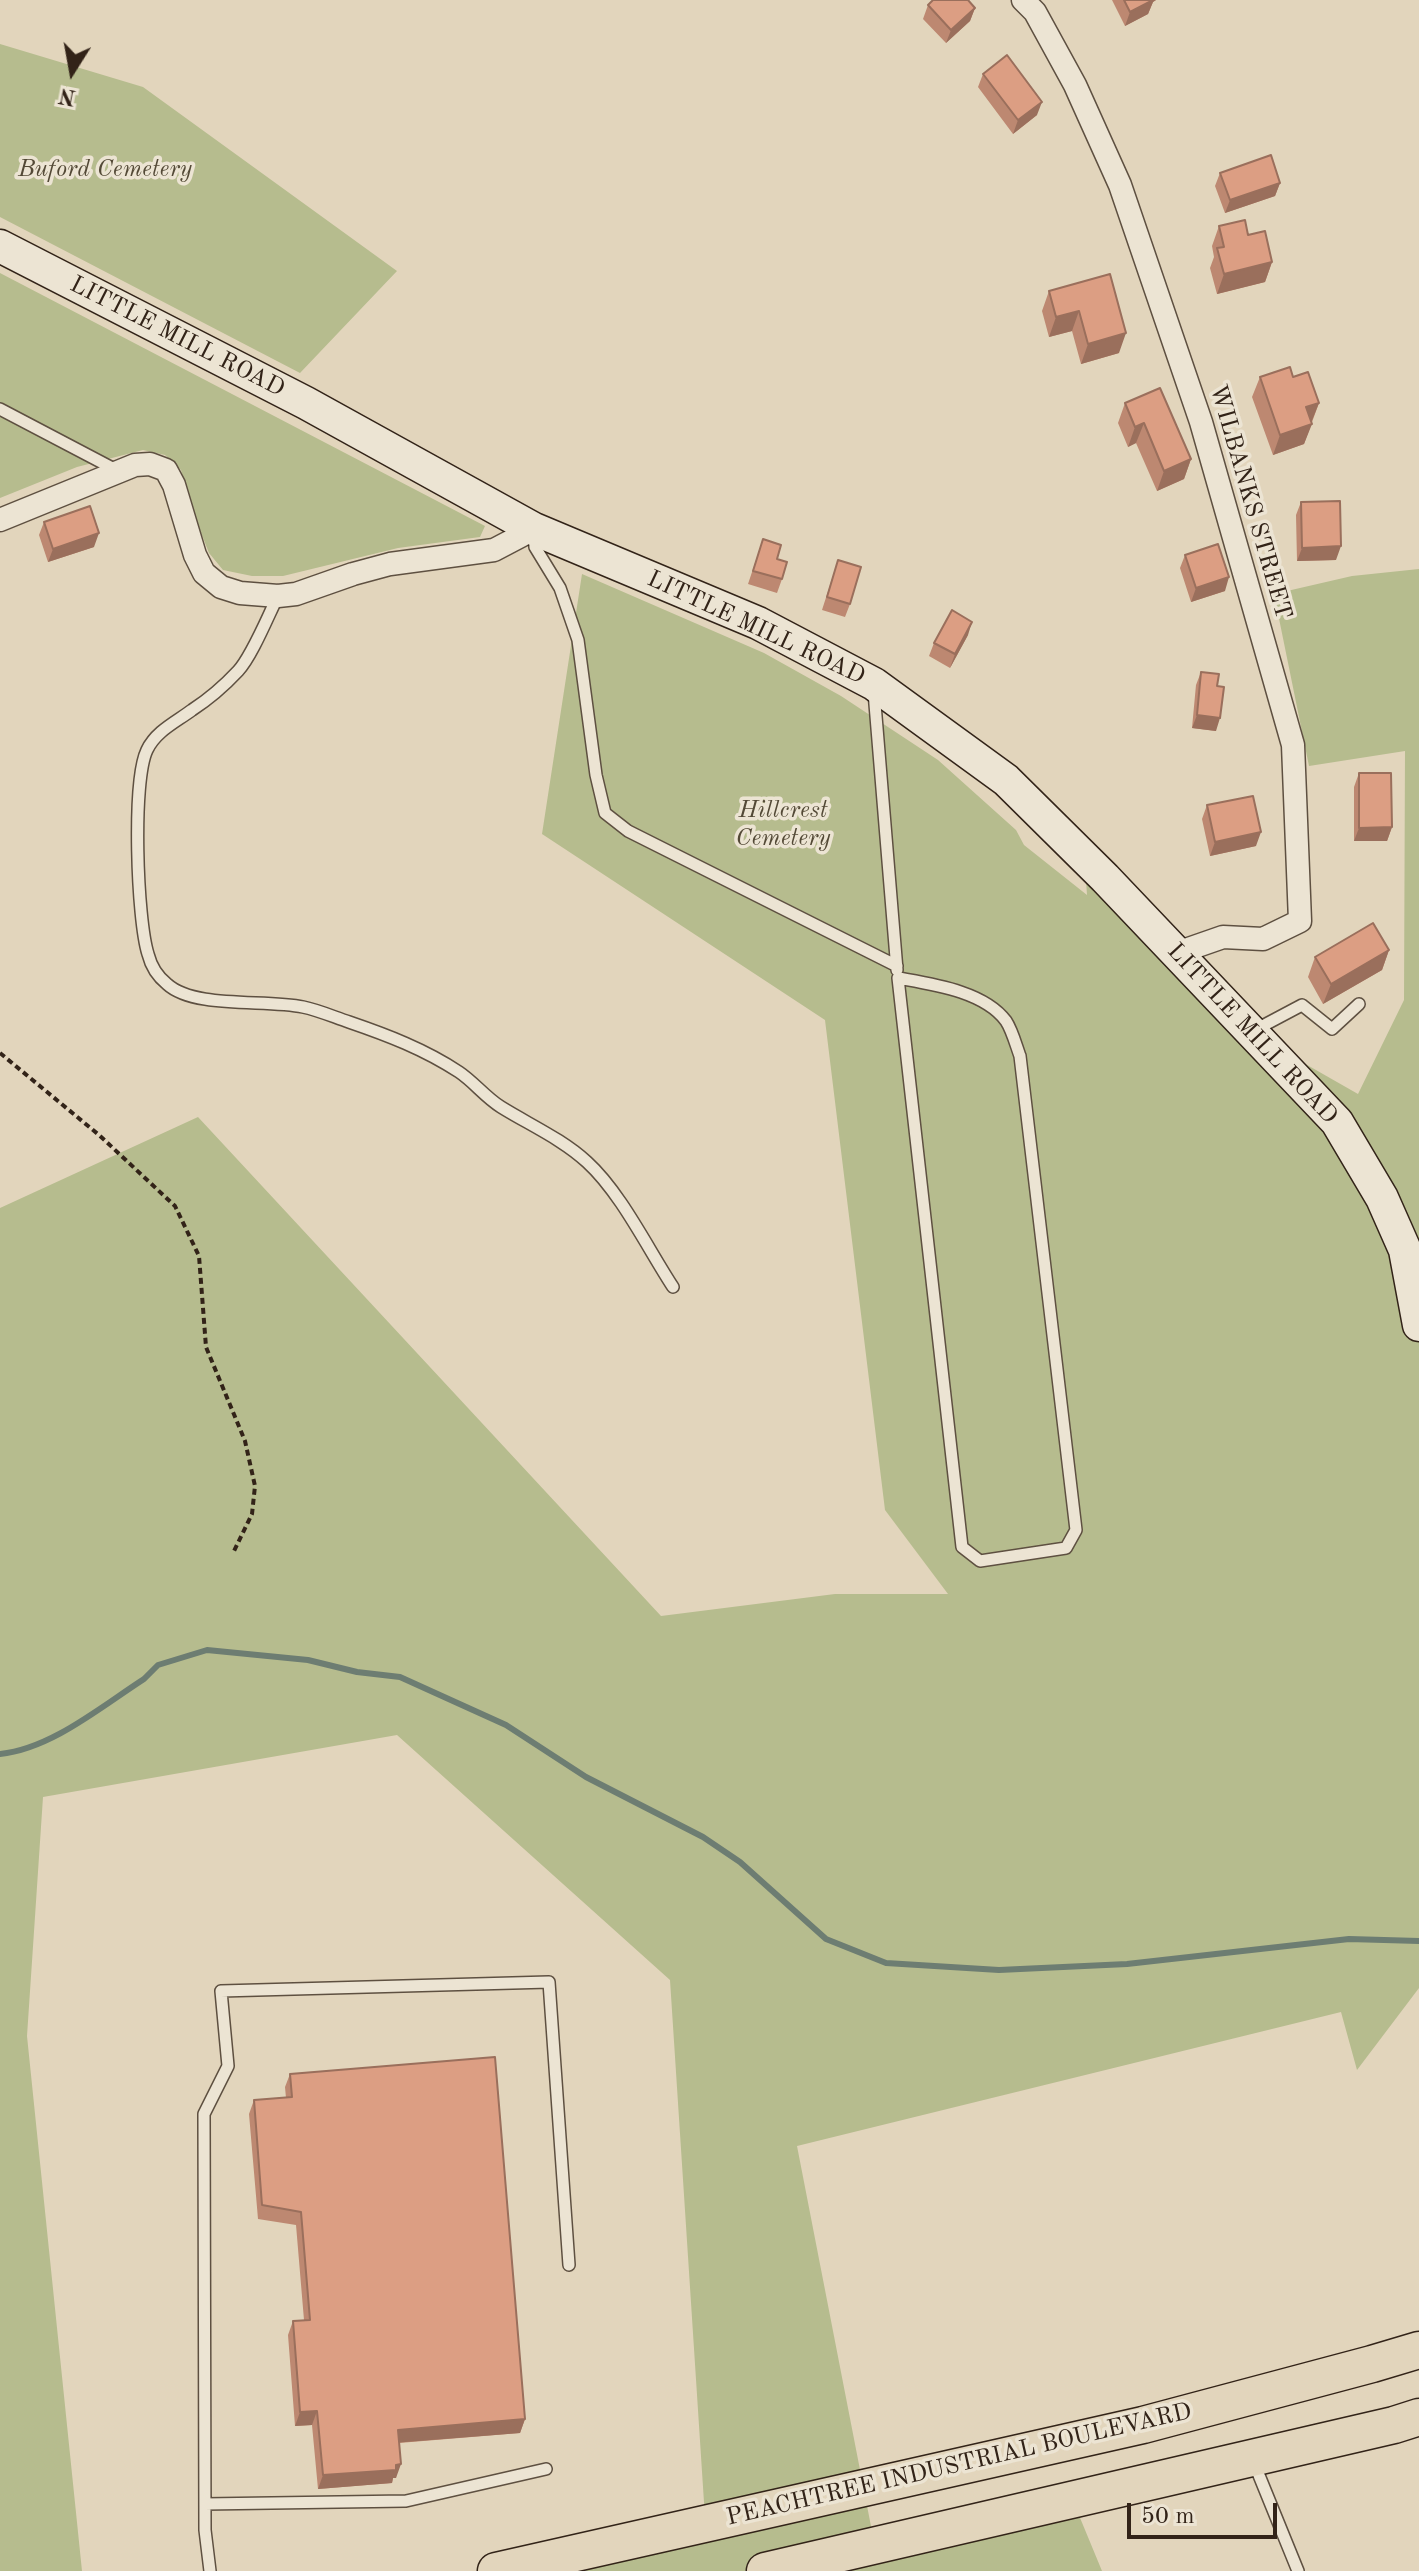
<!DOCTYPE html>
<html>
<head>
<meta charset="utf-8">
<style>
  body { margin:0 }
  #map { position:relative; width:1419px; height:2571px; overflow:hidden; background:#e2d5bc; font-family:"Old Standard TT",serif }
  canvas { display:block }
  .north { position:absolute; left:32px; top:32px; width:80px; height:80px; -webkit-text-stroke:6px #ece4d3; paint-order:stroke; rotate:191deg; font-size:22px; font-weight:700; line-height:32px; text-align:center; color:#322318 }
  .north::after { content:''; display:block; margin:auto; width:28px; height:36px; background:#322318; clip-path:polygon(50% 0,100% 100%,50% 72%,0 100%) }
  .scale { position:absolute; left:1127px; top:2503px; width:150px; height:36px; box-sizing:border-box; border:4px solid #322318; border-top:0; padding-left:10px; font-size:24px; line-height:28px; white-space:nowrap; color:#322318; -webkit-text-stroke:6px #ece4d3; paint-order:stroke }
</style>
</head>
<body>
<div id="map">
<canvas width="1419" height="2571"></canvas>
<div class="north">N</div>
<div class="scale">50 m</div>
</div>
<script>
const ctx = document.querySelector('canvas').getContext('2d');
ctx.lineJoin = 'round';
function fillPath(path, color) {
  ctx.fillStyle = color;
  ctx.fill(path, 'evenodd');
}
function trace(path, color, width, dash) {
  ctx.strokeStyle = color;
  ctx.lineWidth = width;
  ctx.lineCap = dash ? 'butt' : 'round';
  ctx.setLineDash(dash || []);
  ctx.stroke(path);
}
function write(font, color, halo, rows, align = 'center') {
  ctx.font = font + ' "Old Standard TT",serif';
  ctx.lineWidth = 7;
  ctx.setLineDash([]);
  ctx.textBaseline = 'middle';
  ctx.strokeStyle = halo;
  ctx.fillStyle = color;
  for (const [text, x, y, turn = 0] of rows) {
    ctx.save();
    ctx.translate(x, y);
    ctx.rotate((+turn || 0) * Math.PI / 180);
    ctx.textAlign = isNaN(turn) ? turn : align;
    if (halo) ctx.strokeText(text, 0, 0);
    ctx.fillText(text, 0, 0);
    ctx.restore();
  }
}
fillPath(new Path2D(`
  M 0,44 L 143,87 L 397,271 L 300,373 L 0,217 Z
  M 0,273 L 485,526 L 480,537 L 398,548 L 283,576 L 252,576 L 223,570 L 209,553 L 192,510 L 181,470 L 165,455 L 143,450 L 77,467 L 0,498 Z
  M 1419,569 L 1419,1988 L 1357,2070 L 1341,2012 L 797,2146 L 876,2552 L 1071,2496 L 1102,2571 L 560,2571 L 706,2533 L 670,1980 L 397,1735 L 43,1797 L 27,2036 L 82,2571 L 0,2571 L 0,1208 L 198,1117 L 661,1616 L 835,1594 L 948,1594 L 885,1510 L 825,1020 L 542,834 L 582,574 L 764,653 L 841,696 L 938,760 L 1016,830 L 1024,845 L 1087,895 L 1085,865 L 1216,1013 L 1358,1094 L 1404,1000 L 1405,751 L 1309,766 L 1274,594 L 1352,576 Z`), '#b6bc8e');
trace(new Path2D(`
  M 0,1754 C 51,1749 102,1706 144,1679 L 158,1665 L 207,1650 L 308,1660 L 357,1672 L 400,1677 L 506,1725 L 586,1777 L 703,1837 L 740,1862 L 826,1939 L 886,1963 L 999,1970 L 1127,1964 L 1349,1939 L 1419,1941`), '#6d7d72', 6);
const lane = new Path2D(`
  M 0,409 L 120,472
  M 534,533 L 535,547 L 560,588 L 578,640 L 596,775 L 605,813 L 628,831 L 897,966
  M 278,596 C 268,616 252,656 238,671 C 224,686 209,699 192,710 C 176,722 156,731 147,750 C 132,781 137,919 148,954 C 151,966 157,976 167,984 C 194,1009 266,999 303,1007 C 318,1010 334,1017 349,1022 C 387,1035 424,1049 459,1072 C 474,1082 485,1097 501,1107 C 530,1125 562,1139 587,1162 C 621,1193 648,1249 673,1287
  M 874,692 L 897,970
  M 898,978 C 931,984 984,991 1006,1021 C 1012,1030 1016,1045 1020,1056 L 1076,1530 L 1066,1548 L 980,1561 L 962,1547 Z
  M 1253,1031 L 1302,1005 L 1332,1029 L 1359,1004
  M 1254,2463 L 1298,2571
  M 205,2504 L 406,2501 L 546,2469
  M 210,2571 L 205,2530 L 204,2114 L 228,2066 L 221,1991 L 549,1982 L 569,2265`);
const street = new Path2D(`
  M 1023,0 L 1035,12 L 1075,85 L 1120,185 L 1201,422 L 1293,745 L 1300,921 L 1263,939 L 1223,937 L 1177,953
  M 0,520 L 135,465 L 150,464 L 166,470 L 174,485 L 195,555 L 204,573 L 221,587 L 240,593 L 278,596 L 296,594 L 353,574 L 390,564 L 494,550 L 534,529`);
const secondary = new Path2D(`
  M 0,246 L 306,403 L 534,529 L 758,623 L 874,684 L 1006,780 L 1105,878 L 1337,1122 L 1382,1198 L 1405,1250 L 1419,1325`);
const primary = new Path2D(`
  M 496,2571 L 1143,2425 L 1372,2364 L 1419,2350
  M 765,2571 L 1394,2425 L 1419,2417`);
trace(lane, '#5e5041', 14);
trace(street, '#5e5041', 25);
trace(secondary, '#322318', 35);
trace(primary, '#322318', 39);
trace(new Path2D(`
  M 0,1053 L 99,1135 L 175,1206 L 199,1256 L 206,1347 L 245,1441 L 255,1486 L 252,1514 L 234,1551`), '#322318', 4, [6, 4]);
trace(lane, '#ece4d3', 11);
trace(street, '#ece4d3', 22);
trace(secondary, '#ece4d3', 32);
trace(primary, '#e2d5bc', 36);
fillPath(new Path2D(`
  M 1112,0 L 1156,0 L 1153,2 L 1148,14 L 1125,26 Z
  M 928,5 L 975,8 L 970,21 L 946,43 L 923,19 Z
  M 983,74 L 1037,115 L 1013,134 L 978,87 Z
  M 1220,173 L 1280,183 L 1275,196 L 1225,213 L 1215,186 Z
  M 1219,226 L 1248,235 L 1272,262 L 1265,282 L 1217,294 L 1210,268 L 1214,257 L 1212,246 Z
  M 1110,274 L 1119,353 L 1081,364 L 1072,331 L 1049,337 L 1042,311 L 1049,291 Z
  M 1260,377 L 1293,377 L 1319,403 L 1304,444 L 1273,455 L 1252,397 Z
  M 1125,403 L 1191,459 L 1184,479 L 1157,491 L 1136,443 L 1128,447 L 1118,423 Z
  M 1301,502 L 1336,560 L 1297,561 L 1296,515 Z
  M 44,522 L 94,547 L 48,562 L 39,535 Z
  M 763,539 L 777,559 L 782,579 L 777,593 L 748,584 Z
  M 1185,555 L 1225,591 L 1191,602 L 1180,568 Z
  M 838,560 L 850,604 L 845,617 L 822,610 Z
  M 968,635 L 950,668 L 929,656 L 934,643 Z
  M 1201,672 L 1217,686 L 1216,731 L 1192,728 L 1196,685 Z
  M 1359,773 L 1392,827 L 1387,841 L 1354,841 L 1354,787 Z
  M 1207,805 L 1256,846 L 1210,856 L 1202,819 Z
  M 1389,950 L 1382,970 L 1323,1004 L 1308,977 L 1315,957 Z
  M 290,2074 L 525,2419 L 520,2433 L 399,2443 L 396,2478 L 393,2478 L 392,2483 L 318,2489 L 312,2425 L 295,2426 L 288,2335 L 293,2321 L 304,2320 L 296,2225 L 258,2219 L 249,2114 L 254,2100 L 286,2098 L 285,2087 Z`), '#bd8871');
fillPath(new Path2D(`
  M 1146,0 L 1156,0 L 1153,2 L 1148,14 L 1125,26 L 1130,12 Z
  M 975,8 L 970,21 L 946,43 L 951,30 Z
  M 1042,102 L 1037,115 L 1013,134 L 1018,120 Z
  M 1280,183 L 1275,196 L 1225,213 L 1230,200 Z
  M 1272,262 L 1265,282 L 1217,294 L 1224,274 Z
  M 1079,311 L 1072,331 L 1049,337 L 1056,317 Z
  M 1126,333 L 1119,353 L 1081,364 L 1088,344 Z
  M 1319,403 L 1311,423 L 1306,407 Z
  M 1144,423 L 1136,443 L 1128,447 L 1135,427 Z
  M 1312,424 L 1304,444 L 1273,455 L 1280,435 Z
  M 1191,459 L 1184,479 L 1157,491 L 1164,471 Z
  M 99,533 L 94,547 L 48,562 L 53,549 Z
  M 1341,546 L 1336,560 L 1297,561 L 1302,548 Z
  M 1229,577 L 1225,591 L 1191,602 L 1196,588 Z
  M 972,622 L 968,635 L 950,668 L 955,654 Z
  M 1197,715 L 1220,718 L 1216,731 L 1192,728 Z
  M 1392,827 L 1387,841 L 1354,841 L 1359,828 Z
  M 1261,832 L 1256,846 L 1210,856 L 1215,842 Z
  M 1389,950 L 1382,970 L 1323,1004 L 1331,984 Z
  M 317,2411 L 312,2425 L 295,2426 L 300,2412 Z
  M 525,2419 L 520,2433 L 393,2443 L 398,2430 Z
  M 401,2464 L 396,2478 L 393,2478 L 392,2483 L 318,2489 L 323,2475 Z`), '#9a6f5c');
const building = new Path2D(`
  M 933,0 L 968,0 L 975,8 L 951,30 L 928,5 Z
  M 1124,0 L 1153,0 L 1130,12 Z
  M 1007,55 L 1042,102 L 1018,120 L 983,74 Z
  M 1271,155 L 1280,183 L 1230,200 L 1220,173 Z
  M 1245,220 L 1248,235 L 1265,231 L 1272,262 L 1224,274 L 1217,248 L 1224,247 L 1219,226 Z
  M 1110,274 L 1126,333 L 1088,344 L 1079,311 L 1056,317 L 1049,291 Z
  M 1290,367 L 1293,377 L 1308,372 L 1319,403 L 1306,407 L 1312,424 L 1280,435 L 1260,377 Z
  M 1160,388 L 1191,459 L 1164,471 L 1144,423 L 1135,427 L 1125,403 Z
  M 1340,501 L 1341,546 L 1302,548 L 1301,502 Z
  M 90,506 L 99,533 L 53,549 L 44,522 Z
  M 763,539 L 781,545 L 777,559 L 787,562 L 782,579 L 753,571 Z
  M 1218,544 L 1229,577 L 1196,588 L 1185,555 Z
  M 838,560 L 861,567 L 850,604 L 827,597 Z
  M 952,610 L 972,622 L 955,654 L 934,643 Z
  M 1201,672 L 1219,674 L 1217,686 L 1224,687 L 1220,718 L 1197,715 Z
  M 1359,773 L 1391,773 L 1392,827 L 1359,828 Z
  M 1253,796 L 1261,832 L 1215,842 L 1207,805 Z
  M 1373,923 L 1389,950 L 1331,984 L 1315,957 Z
  M 495,2057 L 525,2419 L 398,2430 L 401,2464 L 396,2465 L 396,2470 L 323,2475 L 317,2411 L 300,2412 L 293,2321 L 310,2320 L 301,2212 L 262,2205 L 254,2100 L 292,2097 L 290,2074 Z`);
fillPath(building, '#dc9e83');
trace(building, '#9a6f5c', 2);
write('italic 24px', '#534936', '#ece4d3', [
  ["Buford Cemetery",105,170],
  ["Hillcrest",783,811],
  ["Cemetery",783,839]
]);
write('24px', '#322318', '#ece4d3', [
  ["LITTLE MILL ROAD",177,337,27],
  ["WILBANKS STREET",1250,502,74],
  ["LITTLE MILL ROAD",756,628,25],
  ["LITTLE MILL ROAD",1252,1034,47],
  ["PEACHTREE INDUSTRIAL BOULEVARD",959,2465,-13]
]);
</script>
</body>
</html>
